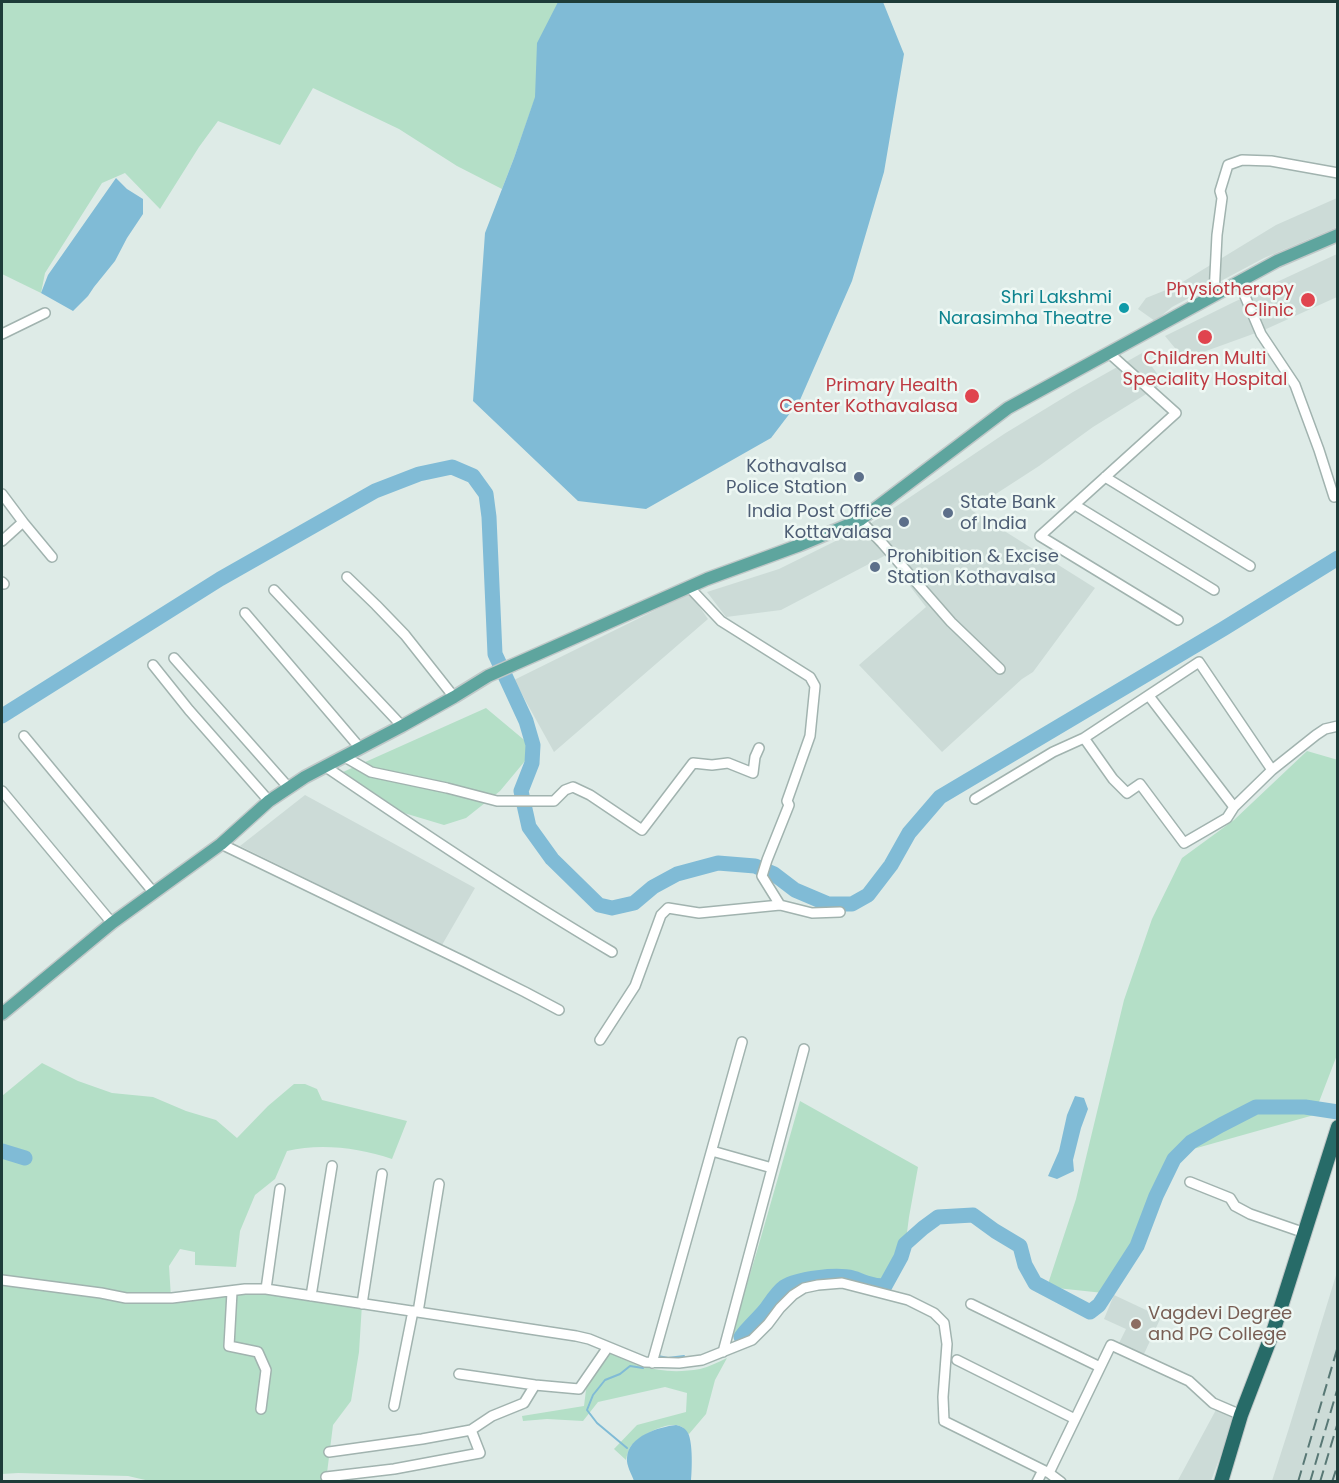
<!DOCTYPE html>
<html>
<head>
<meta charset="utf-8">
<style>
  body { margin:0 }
  #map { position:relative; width:1339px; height:1483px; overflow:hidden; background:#deebe7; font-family:Poppins,sans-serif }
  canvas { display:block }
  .frame { position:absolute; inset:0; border:3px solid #1e3c39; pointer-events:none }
</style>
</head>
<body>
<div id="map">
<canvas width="1339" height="1483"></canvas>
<div class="frame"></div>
</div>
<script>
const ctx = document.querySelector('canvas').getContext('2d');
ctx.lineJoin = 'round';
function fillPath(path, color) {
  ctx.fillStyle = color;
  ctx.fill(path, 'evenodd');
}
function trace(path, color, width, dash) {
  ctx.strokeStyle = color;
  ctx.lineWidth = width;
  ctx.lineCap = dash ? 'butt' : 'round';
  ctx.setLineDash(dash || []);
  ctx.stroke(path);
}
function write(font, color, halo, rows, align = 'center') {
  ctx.font = font + ' Poppins,sans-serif';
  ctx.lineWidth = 5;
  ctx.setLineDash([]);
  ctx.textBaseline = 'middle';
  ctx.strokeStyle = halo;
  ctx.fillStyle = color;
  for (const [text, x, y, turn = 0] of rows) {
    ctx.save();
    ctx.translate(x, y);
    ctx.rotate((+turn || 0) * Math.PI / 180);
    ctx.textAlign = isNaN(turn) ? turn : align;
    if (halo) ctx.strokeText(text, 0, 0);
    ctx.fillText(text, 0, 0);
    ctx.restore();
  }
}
fillPath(new Path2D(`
  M 1337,198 L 1337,227 L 1264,258 L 1172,307 L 1155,321 L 1138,309 L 1146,298 L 1176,286 L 1276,225 Z
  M 1337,254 L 1337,297 L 1264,330 L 1184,359 L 1165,336 L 1234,302 Z
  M 1142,353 L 1164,383 L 1093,427 L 1039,466 L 971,510 L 1095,588 L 1033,672 L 1022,679 L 942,752 L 859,665 L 926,607 L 886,555 L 781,610 L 726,617 L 707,592 L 779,569 L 870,524 L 1004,434 L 1073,392 Z
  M 690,593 L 708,619 L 554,752 L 514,680 Z
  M 305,795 L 475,888 L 442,945 L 240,846 Z
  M 1337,1272 L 1337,1481 L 1272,1481 L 1289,1428 Z
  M 1114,1295 L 1161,1317 L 1144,1354 L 1119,1343 L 1126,1329 L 1104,1319 Z
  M 1217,1408 L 1235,1417 L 1211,1481 L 1177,1482 Z`), '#ccdbd7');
fillPath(new Path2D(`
  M 2,2 L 569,2 L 514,158 L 502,189 L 457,166 L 399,129 L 313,88 L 280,145 L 218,121 L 199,147 L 160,209 L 125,173 L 102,183 L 45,273 L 41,293 L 2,274 Z
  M 486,708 L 535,749 L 500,791 L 466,818 L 444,825 L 404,813 L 343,772 Z
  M 1307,751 L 1338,760 L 1337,1055 L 1314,1115 L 1179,1153 L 1113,1294 L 1047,1287 L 1076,1199 L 1124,1000 L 1152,919 L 1182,858 L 1234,820 Z
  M 42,1063 L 78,1081 L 112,1093 L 153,1097 L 186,1111 L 216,1120 L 237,1138 L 268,1106 L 294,1084 L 305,1084 L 317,1089 L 322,1100 L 407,1121 L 392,1159 C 359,1148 321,1143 287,1151 L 275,1179 L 255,1195 L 240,1231 L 236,1267 L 195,1265 L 195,1252 L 180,1249 L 169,1266 L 171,1298 L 245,1289 L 362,1304 L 359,1352 L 351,1401 L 333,1425 L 326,1481 L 154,1482 L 128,1476 L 18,1473 L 2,1474 L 2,1096 Z
  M 800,1101 L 918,1167 L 909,1217 L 904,1256 L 890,1291 L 853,1275 L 833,1275 L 799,1279 L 778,1287 L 756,1317 L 730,1340 L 757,1251 Z
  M 608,1352 C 639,1368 665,1375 700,1369 C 709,1367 718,1362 727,1358 L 715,1380 L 706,1414 L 689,1434 C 688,1434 683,1427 682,1427 C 669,1419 639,1436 631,1446 C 628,1450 627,1455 626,1460 L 614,1449 L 637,1425 L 686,1412 L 687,1393 L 665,1387 L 598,1402 L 583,1421 L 547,1419 L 523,1421 L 522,1416 L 584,1406 L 587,1382 Z`), '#b4dfc7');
fillPath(new Path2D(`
  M 558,2 L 883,2 L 904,54 L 884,172 L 852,281 L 800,400 L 771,438 L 646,509 L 578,501 L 473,401 L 485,233 L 514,158 L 535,97 L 537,43 Z
  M 116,178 L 127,189 L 143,199 L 143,214 L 127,238 L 115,261 L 94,287 L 88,296 L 73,311 L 41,293 L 48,275 Z
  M 1075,1096 L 1084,1098 L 1088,1109 L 1081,1128 L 1073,1160 L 1074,1171 L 1057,1179 L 1048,1176 L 1059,1151 L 1067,1115 Z
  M 676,1425 C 681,1426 685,1428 688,1433 C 693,1443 692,1470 691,1481 L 634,1481 C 632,1475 626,1465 627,1458 C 628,1436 659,1427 676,1425 Z`), '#80bbd6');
trace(new Path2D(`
  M 658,1356 L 668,1358 L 684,1356
  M 627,1448 L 597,1423 L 587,1410 L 593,1395 L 605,1380 L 620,1374 L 630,1366 L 643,1368`), '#80bbd6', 2);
trace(new Path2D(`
  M 2,716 L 220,579 L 375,491 L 419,474 L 452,467 L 473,476 L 486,494 L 489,517 L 495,654 L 526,721 L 533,745 L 532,763 L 521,791 L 529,827 L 552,859 L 599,905 L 612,908 L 634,903 L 653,887 L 677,874 L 718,863 L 755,866 L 774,874 L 795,890 L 828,904 L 852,904 L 868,895 L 891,865 L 909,833 L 940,797 L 1223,629 L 1338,558
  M 2,1151 L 25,1158
  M 741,1337 C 748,1327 758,1319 766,1309 C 771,1302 777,1292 784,1287 C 798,1278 837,1274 853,1278 C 858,1279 862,1282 867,1283 C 873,1285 879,1286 885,1286 L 901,1257 L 905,1244 L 923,1228 L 938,1217 L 973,1215 L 995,1231 L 1020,1246 L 1025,1265 L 1035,1283 L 1090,1312 L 1099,1305 L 1137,1246 L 1156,1196 L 1174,1159 L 1191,1142 L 1221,1125 L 1256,1107 L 1305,1107 L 1338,1112`), '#80bbd6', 15);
const minor = new Path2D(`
  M 1239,282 L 1261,334 L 1295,385 L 1319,450 L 1334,497 L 1338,495
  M 1214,295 L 1217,235 L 1222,198 L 1220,191 L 1228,165 L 1242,160 L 1271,161 L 1338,173
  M 2,334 L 45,313
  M 1109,353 L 1176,413 L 1040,536 L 1178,620
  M 1105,477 L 1250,566
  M 2,494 L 23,522 L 2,541
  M 1075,505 L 1214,590
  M 860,520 L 882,543 L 951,622 L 1000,669
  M 23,522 L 52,557
  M 347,577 L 376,605 L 405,635 L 454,697
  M 2,582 L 4,584
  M 689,587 L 721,621 L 810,677 L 815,686 L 810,736 L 787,801 L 789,805 L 767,860 L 762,876 L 780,905
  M 274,590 L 402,726
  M 245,613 L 360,748
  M 174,658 L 289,788
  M 153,665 L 189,710 L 269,801
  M 1149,696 L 1234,807 L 1272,770 L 1316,735 L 1325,729 L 1338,726
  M 24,736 L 154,893
  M 1084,738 L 1113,779 L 1127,793 L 1140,784 L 1184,843 L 1227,818 L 1234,807
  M 345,757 L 371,772 L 447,788 L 497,801 L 554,801 L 565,790 L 573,787 L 590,795 L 642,830 L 693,763 L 712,765 L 728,763 L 753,773 L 755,757 L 759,748
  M 326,767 C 420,831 514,894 612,952
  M 2,791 L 112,923
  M 975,799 L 1053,752 L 1084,738 L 1199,662 L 1272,770
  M 221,844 L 465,962 L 525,992 L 559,1010
  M 600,1040 L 635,986 L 661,915 L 668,908 L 699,913 L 780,905 L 812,913 L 840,912
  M 712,1151 L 772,1168
  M 1190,1182 L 1230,1198 L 1235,1206 L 1250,1214 L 1305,1233
  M 2,1280 L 101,1293 L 126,1298 L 172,1298 L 245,1289 L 266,1289 L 576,1336 L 589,1339 L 645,1362 L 679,1363 L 702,1360 L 752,1340 L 768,1324 L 780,1308 L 793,1295 L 804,1288 L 818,1285 L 842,1283 L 908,1300 L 934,1313 L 944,1323 L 947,1344 L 943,1397 L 944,1421 L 1049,1473 L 1061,1482
  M 266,1289 L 280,1189
  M 232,1292 L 229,1346 L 258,1352 L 266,1370 L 261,1409
  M 311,1296 L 332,1166
  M 362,1304 L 382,1174
  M 971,1304 L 1100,1367
  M 418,1312 L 439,1184
  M 723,1352 L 804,1049
  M 957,1360 L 1075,1419
  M 652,1363 L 742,1042
  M 459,1374 L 535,1385 L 579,1389 L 608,1347
  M 394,1406 L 413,1311
  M 329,1452 L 422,1439 L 471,1430 L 492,1416 L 524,1403 L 535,1385
  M 1049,1473 L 1111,1345 L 1189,1381 L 1213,1403 L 1241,1415
  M 326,1477 L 394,1469 L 480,1453 L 471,1430
  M 1037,1482 L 1043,1470`);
const major = new Path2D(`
  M 2,1014 L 112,923 L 221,844 L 269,801 L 305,777 L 402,726 L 454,697 L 488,676 L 707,579 L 800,545 L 860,520 L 1008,408 L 1277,261 L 1338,235`);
const highway = new Path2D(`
  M 1221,1482 L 1241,1415 L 1274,1329 L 1338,1127`);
trace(minor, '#a1b3af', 12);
trace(major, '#c0c8c8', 15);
trace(highway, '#c0c8c8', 16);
trace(minor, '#fff', 9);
trace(major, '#5ea59e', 12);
trace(highway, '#276b68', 14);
trace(new Path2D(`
  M 1298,1482 L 1338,1346
  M 1310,1482 L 1338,1387
  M 1320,1482 L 1338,1422
  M 1332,1482 L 1338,1464`), '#587875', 2, [12, 6]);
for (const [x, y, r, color] of [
  [1308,300,8,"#e0444e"],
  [1124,308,6,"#0f9aa8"],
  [1205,337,8,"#e0444e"],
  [972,396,8,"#e0444e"],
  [859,477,6,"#5c6f8a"],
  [948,513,6,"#5c6f8a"],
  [904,522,6,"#5c6f8a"],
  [875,567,6,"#5c6f8a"],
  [1136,1324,6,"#8d6e63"]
]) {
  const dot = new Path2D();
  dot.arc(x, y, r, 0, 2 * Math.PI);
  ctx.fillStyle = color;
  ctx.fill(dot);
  trace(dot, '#eef8f4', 2);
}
write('18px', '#be3a42', '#eef8f4', [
  ["Physiotherapy",1294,290],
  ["Clinic",1294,311],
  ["Children Multi",1205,359,"center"],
  ["Speciality Hospital",1205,380,"center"],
  ["Primary Health",958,386],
  ["Center Kothavalasa",958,407]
], 'right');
write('18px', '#0d838f', '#eef8f4', [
  ["Shri Lakshmi",1112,298],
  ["Narasimha Theatre",1112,319]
], 'right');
write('18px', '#4e5e75', '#eef8f4', [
  ["Kothavalsa",847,467],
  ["Police Station",847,488],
  ["State Bank",960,503,"left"],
  ["of India",960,524,"left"],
  ["India Post Office",892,512],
  ["Kottavalasa",892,533],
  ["Prohibition & Excise",887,557,"left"],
  ["Station Kothavalsa",887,578,"left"]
], 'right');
write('18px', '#785e54', '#eef8f4', [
  ["Vagdevi Degree",1148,1314],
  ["and PG College",1148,1335]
], 'left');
</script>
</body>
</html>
